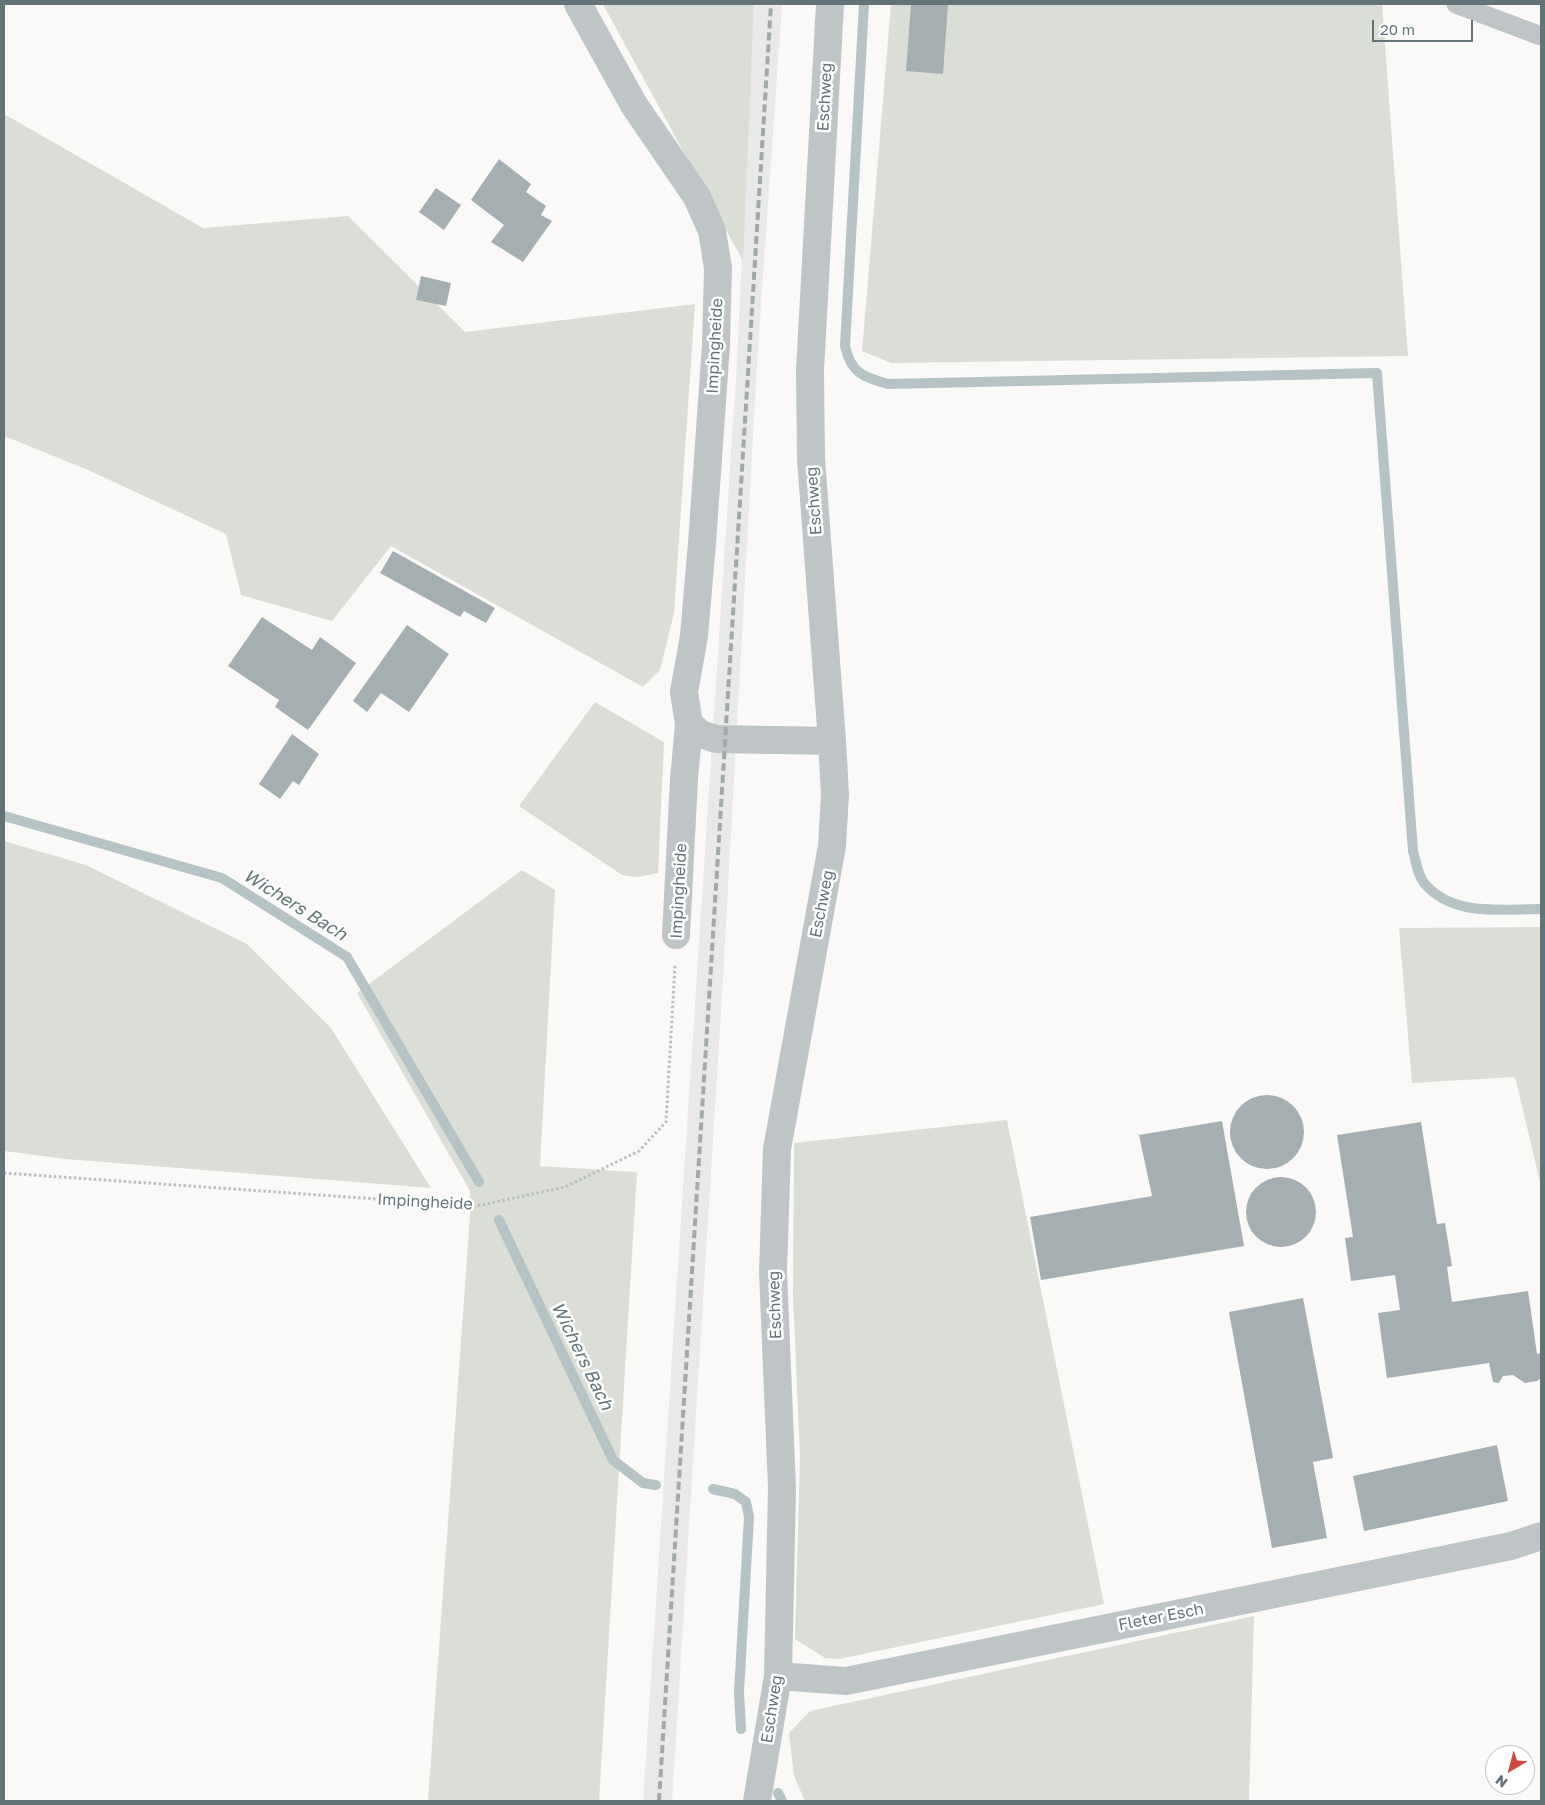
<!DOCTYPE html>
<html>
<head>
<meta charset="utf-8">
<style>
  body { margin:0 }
  #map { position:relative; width:1545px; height:1805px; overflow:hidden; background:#faf9f8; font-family:"Golos Text",sans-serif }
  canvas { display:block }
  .frame { position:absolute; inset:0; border:5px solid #637479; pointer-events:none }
  .north { position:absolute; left:1485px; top:1745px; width:50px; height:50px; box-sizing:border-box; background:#fff; border:1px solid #c1c7c9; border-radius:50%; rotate:217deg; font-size:14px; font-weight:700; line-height:20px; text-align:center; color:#637479 }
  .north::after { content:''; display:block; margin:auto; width:18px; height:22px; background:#d04842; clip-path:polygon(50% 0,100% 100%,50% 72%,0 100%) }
  .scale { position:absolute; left:1372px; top:20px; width:101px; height:22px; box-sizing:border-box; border:2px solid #637479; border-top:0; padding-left:6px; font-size:15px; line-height:18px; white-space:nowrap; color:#637479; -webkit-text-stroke:4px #fff; paint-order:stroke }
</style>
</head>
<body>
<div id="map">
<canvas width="1545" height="1805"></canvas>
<div class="frame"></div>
<div class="north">N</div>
<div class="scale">20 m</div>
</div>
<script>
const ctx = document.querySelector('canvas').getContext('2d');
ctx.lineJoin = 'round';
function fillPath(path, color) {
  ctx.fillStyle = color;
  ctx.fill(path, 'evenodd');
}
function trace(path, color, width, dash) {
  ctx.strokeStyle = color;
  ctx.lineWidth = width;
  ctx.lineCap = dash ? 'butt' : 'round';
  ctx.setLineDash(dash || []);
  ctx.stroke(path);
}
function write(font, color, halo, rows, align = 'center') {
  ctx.font = font + ' "Golos Text",sans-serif';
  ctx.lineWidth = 5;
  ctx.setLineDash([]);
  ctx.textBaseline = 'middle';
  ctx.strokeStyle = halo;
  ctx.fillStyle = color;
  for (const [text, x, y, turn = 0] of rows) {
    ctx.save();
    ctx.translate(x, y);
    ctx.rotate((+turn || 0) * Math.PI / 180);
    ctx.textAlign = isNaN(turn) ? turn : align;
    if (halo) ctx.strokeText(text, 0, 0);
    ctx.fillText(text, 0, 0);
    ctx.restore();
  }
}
fillPath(new Path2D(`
  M 754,4 L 782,4 L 757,363 L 722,996 L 672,1801 L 643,1801 L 737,361 Z`), '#e8e9e8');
fillPath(new Path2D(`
  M 602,4 L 754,4 L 743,261 L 605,8 Z
  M 891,4 L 1382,4 L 1408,356 L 891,363 L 862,351 Z
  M 4,114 L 203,228 L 348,216 L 465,332 L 695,304 L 674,613 L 660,670 L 643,687 L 391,546 L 332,621 L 241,595 L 226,534 L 88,470 L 4,436 Z
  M 595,702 L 664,742 L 658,873 L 637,877 L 622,875 L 519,806 Z
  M 4,841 L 86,865 L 247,944 L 331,1028 L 431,1188 L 65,1159 L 4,1151 Z
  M 522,870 L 555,890 L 540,1166 L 637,1172 L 599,1801 L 428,1801 L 470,1215 L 470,1191 L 357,993 Z
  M 1541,927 L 1541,1186 L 1515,1077 L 1412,1083 L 1399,928 Z
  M 1007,1120 L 1104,1604 L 839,1659 L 825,1658 L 795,1639 L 800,1456 L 793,1296 L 794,1143 Z
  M 1254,1616 L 1249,1801 L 805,1801 L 794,1776 L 789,1733 L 810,1711 Z`), '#dbded7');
trace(new Path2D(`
  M 864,4 L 845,346 C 851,373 863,377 888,384 L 1377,373 L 1413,851 C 1416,861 1418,877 1425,884 C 1453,917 1502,909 1541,909
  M 4,816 L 222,878 L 347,957 L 479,1182
  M 499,1220 L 613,1460 L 643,1483 L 656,1485
  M 713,1489 L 735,1494 L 746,1502 L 749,1517 L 739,1692 L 741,1729
  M 778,1793 L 782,1801`), '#b6c3c5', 10);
fillPath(new Path2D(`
  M 911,4 L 948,4 L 943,74 L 906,71 Z
  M 499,159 L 531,184 L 526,192 L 546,206 L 541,215 L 552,221 L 523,262 L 491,242 L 504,225 L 471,200 Z
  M 436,188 L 461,205 L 444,230 L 419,212 Z
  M 421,276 L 451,283 L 446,306 L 416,300 Z
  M 393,551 L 495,608 L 486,623 L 464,611 L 460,617 L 380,573 Z
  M 262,617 L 312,650 L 320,637 L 356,663 L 308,730 L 275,707 L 279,700 L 228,666 Z
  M 407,625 L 449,654 L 409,712 L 381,693 L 367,712 L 353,701 Z
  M 292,734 L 319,754 L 299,785 L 293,781 L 280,799 L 259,784 Z
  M1230 1132a37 37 0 1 1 74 0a37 37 0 1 1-74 0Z
  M 1222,1121 L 1244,1246 L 1041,1280 L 1030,1217 L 1152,1196 L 1139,1135 Z
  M 1421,1122 L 1437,1224 L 1445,1223 L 1452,1266 L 1447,1267 L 1452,1302 L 1528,1291 L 1537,1354 L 1541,1353 L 1541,1378 L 1537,1381 L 1525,1383 L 1513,1375 L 1503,1376 L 1499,1383 L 1493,1382 L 1489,1363 L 1387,1378 L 1378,1313 L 1400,1310 L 1395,1275 L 1351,1281 L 1345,1238 L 1353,1237 L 1337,1135 Z
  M1246 1212a35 35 0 1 1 70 0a35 35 0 1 1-70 0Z
  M 1303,1298 L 1333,1458 L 1313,1462 L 1327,1538 L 1272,1548 L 1229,1312 Z
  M 1497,1445 L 1508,1501 L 1364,1531 L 1353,1476 Z`), '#a5afb2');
trace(new Path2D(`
  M 4,1173 L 477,1206 L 565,1187 L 639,1151 L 666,1122 L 675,965`), '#babec0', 3, [2.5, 2.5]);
trace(new Path2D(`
  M 1456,4 L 1541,36`), '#bfc5c7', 19);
trace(new Path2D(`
  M 578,4 L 634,105 L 697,197 L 712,231 L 718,268 L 716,345 L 702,543 L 694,636 L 684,692 L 689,724 L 684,779 L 676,935
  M 689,724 L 701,734 L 716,739 L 832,741
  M 778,1676 L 846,1681 L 1511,1546 L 1541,1536
  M 757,1801 L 778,1676 L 782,1488 L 773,1272 L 777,1149 L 832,846 L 835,794 L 832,741 L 811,459 L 810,371 L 830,4`), '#bfc5c7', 28);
trace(new Path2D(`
  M 659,1801 L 771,4`), '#a0a9ab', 4, [8, 4]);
write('16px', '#637479', '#fff', [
  ["Eschweg",825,97,-87],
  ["Impingheide",715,346,-87],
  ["Eschweg",814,501,-94],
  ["Impingheide",679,891,-87],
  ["Eschweg",822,904,-79],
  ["Impingheide",425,1202,3],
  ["Eschweg",775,1305,-92],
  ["Fleter Esch",1161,1617,-11],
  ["Eschweg",772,1709,-81]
]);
write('italic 18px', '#637779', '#fff', [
  ["Wichers Bach",295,905,32],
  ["Wichers Bach",582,1356,64]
]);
</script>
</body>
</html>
